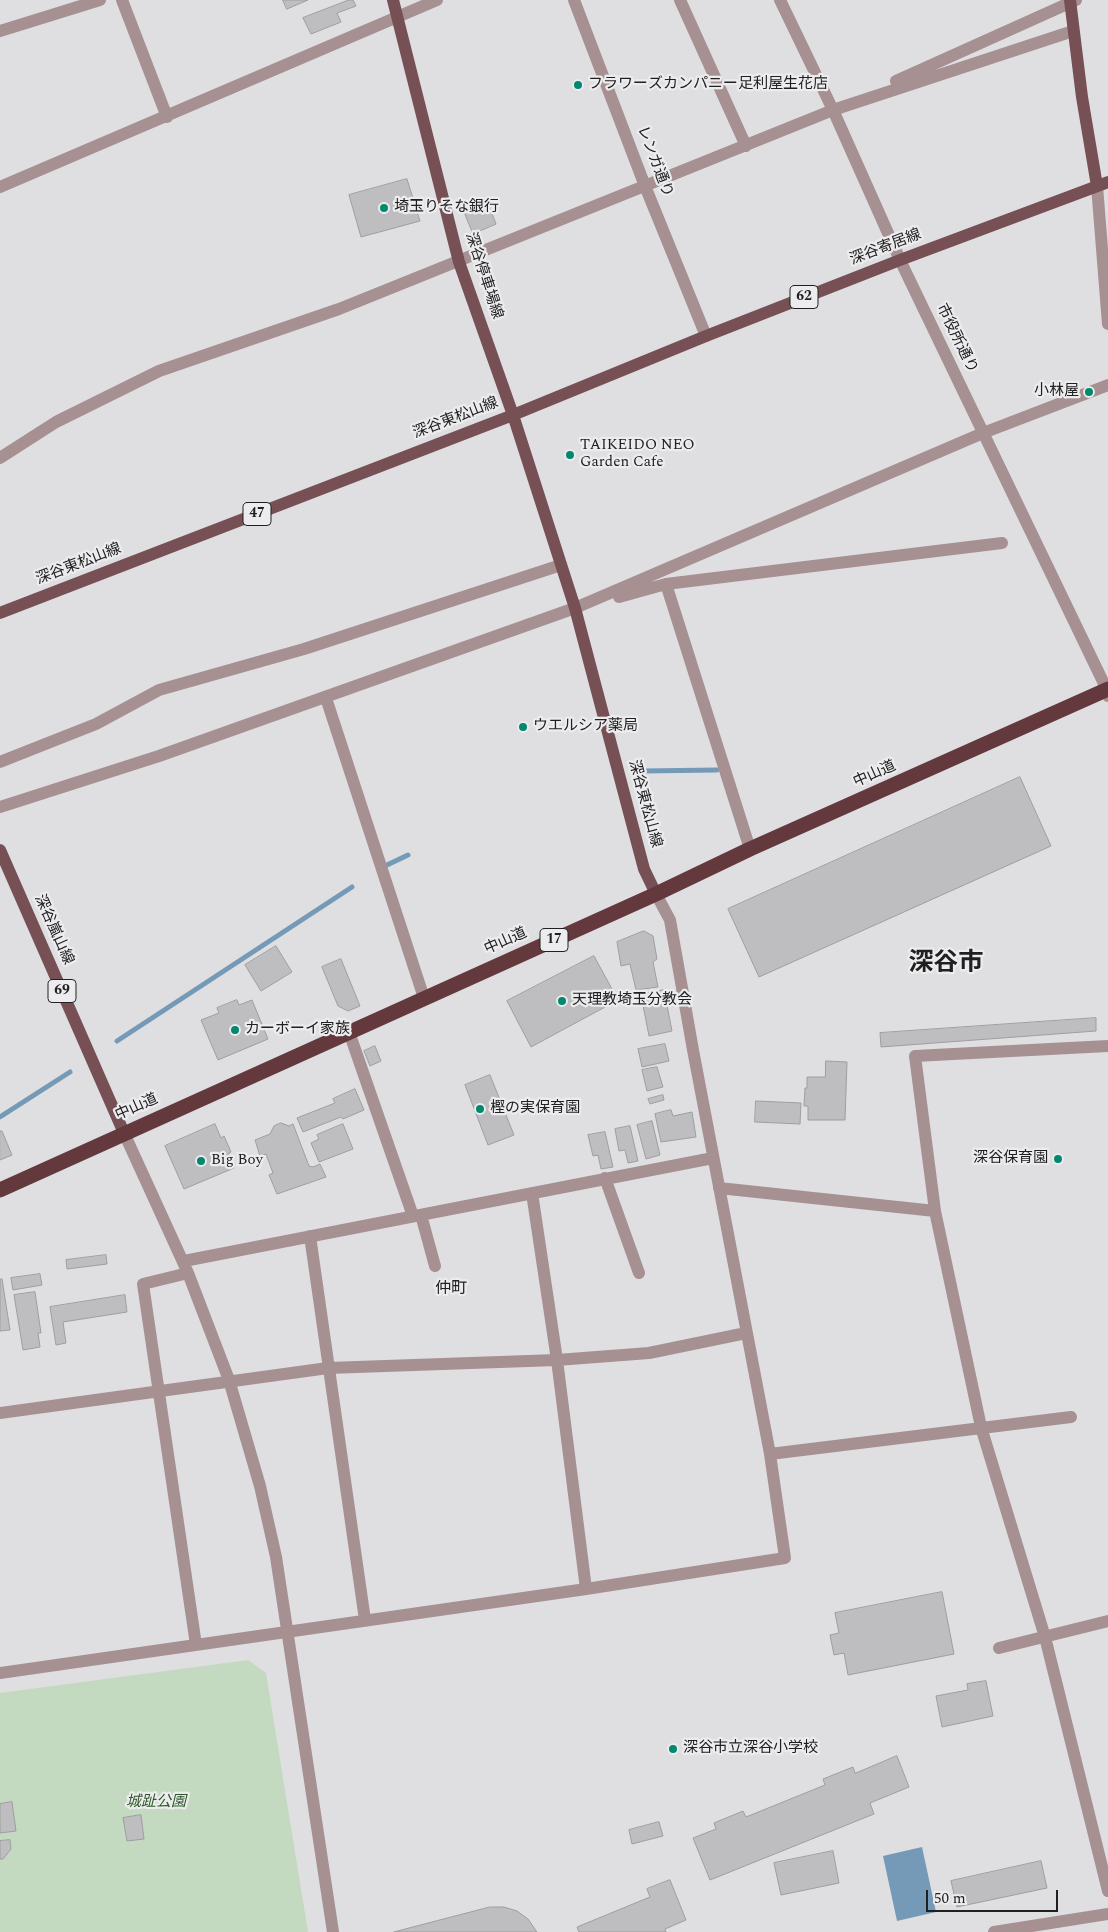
<!DOCTYPE html>
<html>
<head>
<meta charset="utf-8">
<style>
  body { margin:0 }
  #map { position:relative; width:1108px; height:1932px; overflow:hidden; background:#dfdfe1; font-family:Spectral,serif }
  canvas { display:block }
  .scale { position:absolute; left:926px; top:1890px; width:132px; height:22px; box-sizing:border-box; border:2px solid #202021; border-top:0; padding-left:6px; font-size:15px; line-height:18px; white-space:nowrap; color:#202021; -webkit-text-stroke:4px #ececee; paint-order:stroke }
</style>
</head>
<body>
<div id="map">
<canvas width="1108" height="1932"></canvas>
<div class="scale">50 m</div>
</div>
<script>
const ctx = document.querySelector('canvas').getContext('2d');
ctx.lineJoin = 'round';
function fillPath(path, color) {
  ctx.fillStyle = color;
  ctx.fill(path, 'evenodd');
}
function trace(path, color, width, dash) {
  ctx.strokeStyle = color;
  ctx.lineWidth = width;
  ctx.lineCap = dash ? 'butt' : 'round';
  ctx.setLineDash(dash || []);
  ctx.stroke(path);
}
function write(font, color, halo, rows, align = 'center') {
  ctx.font = font + ' Spectral,"Noto Sans JP",serif';
  ctx.lineWidth = 4.5;
  ctx.setLineDash([]);
  ctx.textBaseline = 'middle';
  ctx.strokeStyle = halo;
  ctx.fillStyle = color;
  for (const [text, x, y, turn = 0] of rows) {
    ctx.save();
    ctx.translate(x, y);
    ctx.rotate((+turn || 0) * Math.PI / 180);
    ctx.textAlign = isNaN(turn) ? turn : align;
    if (halo) ctx.strokeText(text, 0, 0);
    ctx.fillText(text, 0, 0);
    ctx.restore();
  }
}
fillPath(new Path2D(`
  M 248,1660 L 266,1673 L 308,1932 L 0,1932 L 0,1693 Z`), '#c4dac0');
fillPath(new Path2D(`
  M 922,1847 L 936,1912 L 897,1921 L 883,1856 Z`), '#759ab8');
trace(new Path2D(`
  M 642,771 L 717,770
  M 387,865 L 408,855
  M 117,1041 L 352,887
  M 0,1117 L 70,1072`), '#759ab8', 5);
const building = new Path2D(`
  M 283,0 L 308,0 L 287,9 Z
  M 349,0 L 353,0 L 356,6 L 337,13 L 341,22 L 311,34 L 303,18 Z
  M 407,179 L 420,221 L 361,237 L 349,195 Z
  M 488,203 L 496,224 L 473,234 L 464,212 Z
  M 1020,777 L 1051,846 L 759,977 L 728,909 Z
  M 644,931 L 653,936 L 657,959 L 653,962 L 658,987 L 636,990 L 630,964 L 621,966 L 617,942 Z
  M 276,946 L 292,972 L 261,991 L 245,965 Z
  M 594,956 L 618,1000 L 531,1047 L 507,1001 Z
  M 341,959 L 360,1006 L 348,1011 L 338,1006 L 322,967 Z
  M 664,990 L 672,1031 L 649,1036 L 641,995 Z
  M 237,1000 L 239,1005 L 252,1000 L 268,1039 L 218,1060 L 201,1020 L 219,1013 L 217,1008 Z
  M 1096,1018 L 1096,1031 L 881,1047 L 880,1033 Z
  M 665,1044 L 669,1061 L 642,1067 L 638,1049 Z
  M 375,1046 L 381,1061 L 370,1066 L 364,1051 Z
  M 826,1061 L 847,1062 L 845,1120 L 808,1120 L 808,1106 L 804,1106 L 805,1088 L 807,1088 L 807,1077 L 825,1077 Z
  M 657,1067 L 663,1087 L 647,1091 L 642,1070 Z
  M 490,1075 L 514,1135 L 488,1145 L 465,1085 Z
  M 355,1089 L 364,1110 L 343,1119 L 341,1117 L 303,1132 L 297,1118 L 335,1103 L 333,1099 Z
  M 663,1095 L 664,1100 L 650,1104 L 648,1099 Z
  M 756,1101 L 801,1103 L 800,1124 L 755,1122 Z
  M 671,1110 L 673,1116 L 692,1112 L 696,1137 L 661,1142 L 655,1114 Z
  M 652,1121 L 660,1155 L 646,1159 L 637,1125 Z
  M 281,1123 L 289,1126 L 293,1124 L 309,1166 L 313,1167 L 320,1164 L 326,1177 L 277,1194 L 269,1175 L 273,1173 L 266,1154 L 260,1156 L 255,1140 L 270,1134 L 274,1126 Z
  M 215,1124 L 221,1138 L 224,1136 L 231,1152 L 228,1154 L 234,1168 L 184,1189 L 165,1146 Z
  M 343,1124 L 353,1149 L 319,1162 L 311,1143 L 319,1139 L 317,1135 Z
  M 630,1126 L 638,1161 L 628,1163 L 625,1150 L 619,1151 L 615,1129 Z
  M 0,1131 L 2,1131 L 12,1155 L 0,1160 Z
  M 605,1132 L 613,1167 L 601,1169 L 598,1155 L 593,1156 L 588,1135 Z
  M 106,1255 L 107,1264 L 67,1269 L 66,1260 Z
  M 40,1274 L 42,1285 L 13,1290 L 11,1278 Z
  M 2,1279 L 10,1330 L 0,1331 L 0,1280 Z
  M 35,1292 L 41,1333 L 38,1333 L 40,1347 L 23,1350 L 14,1295 Z
  M 125,1295 L 127,1312 L 63,1322 L 66,1343 L 56,1345 L 50,1307 Z
  M 942,1592 L 954,1654 L 848,1675 L 844,1653 L 834,1655 L 830,1635 L 839,1633 L 835,1613 Z
  M 986,1681 L 993,1716 L 942,1727 L 936,1696 L 968,1690 L 967,1684 Z
  M 897,1756 L 909,1787 L 870,1803 L 874,1814 L 710,1880 L 693,1838 L 716,1829 L 714,1823 L 743,1811 L 746,1817 L 825,1785 L 823,1779 L 853,1767 L 855,1773 Z
  M 12,1802 L 16,1831 L 0,1833 L 0,1804 Z
  M 141,1815 L 144,1839 L 127,1841 L 123,1818 Z
  M 659,1822 L 663,1836 L 632,1844 L 629,1830 Z
  M 10,1840 L 11,1849 L 3,1859 L 0,1859 L 0,1841 Z
  M 833,1851 L 839,1883 L 781,1895 L 774,1863 Z
  M 1041,1861 L 1047,1888 L 957,1907 L 951,1881 Z
  M 670,1880 L 686,1920 L 665,1929 L 666,1932 L 579,1932 L 577,1927 L 650,1897 L 647,1889 Z
  M 490,1907 L 504,1907 L 517,1911 L 528,1919 L 537,1932 L 394,1932 Z`);
fillPath(building, '#bebec0');
trace(building, '#9e9ea0', 1);
trace(new Path2D(`
  M 122,0 L 167,117
  M 574,0 L 645,186 L 706,336
  M 680,0 L 746,146
  M 780,0 L 833,110 L 900,260 L 1107,690 L 1108,696
  M 0,31 L 100,0
  M 896,81 L 1076,0
  M 1097,186 L 1108,324
  M 0,187 L 437,0
  M 0,458 L 56,422 L 159,371 L 339,309 L 833,110 L 1073,31
  M 666,584 L 750,849
  M 619,597 L 666,584 L 1002,543
  M 326,698 L 424,998
  M 0,762 L 96,724 L 159,690 L 304,649 L 561,565
  M 0,807 L 159,756 L 575,608 L 983,433 L 1108,385
  M 349,1032 L 413,1216
  M 1108,1046 L 915,1056 L 935,1211 L 981,1427 L 1045,1637 L 1108,1891
  M 124,1133 L 188,1273 L 229,1380 L 260,1486 L 276,1557 L 333,1932
  M 605,1178 L 639,1273
  M 719,1188 L 935,1211
  M 532,1193 L 557,1360 L 586,1589
  M 421,1215 L 435,1266
  M 310,1236 L 365,1620
  M 184,1261 L 713,1158
  M 188,1273 L 143,1284 L 196,1645
  M 0,1413 L 328,1368 L 557,1360 L 649,1353 L 746,1333
  M 770,1454 L 1071,1417
  M 999,1648 L 1108,1621
  M 0,1673 L 586,1589 L 785,1558 L 770,1454 L 693,1050 L 670,920 L 656,894
  M 994,1932 L 1108,1914`), '#a79092', 12);
trace(new Path2D(`
  M 393,0 L 459,262 L 513,415 L 575,608 L 644,869 L 656,894
  M 1070,0 L 1082,97 L 1097,186
  M 0,613 L 513,415 L 706,336 L 900,260 L 1108,182
  M 0,850 L 124,1133`), '#765054', 12);
trace(new Path2D(`
  M 0,1190 L 656,894 L 750,849 L 1108,689`), '#63393e', 15);
for (const [x, y, r, color] of [
  [578,85,5,"#00896e"],
  [384,208,5,"#00896e"],
  [1089,392,5,"#00896e"],
  [570,455,5,"#00896e"],
  [523,727,5,"#00896e"],
  [562,1001,5,"#00896e"],
  [235,1030,5,"#00896e"],
  [480,1109,5,"#00896e"],
  [1058,1159,5,"#00896e"],
  [201,1161,5,"#00896e"],
  [673,1749,5,"#00896e"]
]) {
  const dot = new Path2D();
  dot.arc(x, y, r, 0, 2 * Math.PI);
  ctx.fillStyle = color;
  ctx.fill(dot);
  trace(dot, '#ececee', 2);
}
for (const [x, y, w] of [
  [804,297,28],
  [257,514,28],
  [554,940,28],
  [62,991,28]
]) {
  const box = new Path2D();
  box.roundRect(x - w / 2, y - 11.5, w, 23, 4);
  ctx.fillStyle = '#ececee';
  ctx.fill(box);
  trace(box, '#202021', 1);
}
write('bold 14px', '#202021', null, [
  ["62",804,297],
  ["47",257,514],
  ["17",554,940],
  ["69",62,991]
]);
write('15px', '#202021', '#ececee', [
  ["フラワーズカンパニー足利屋生花店",588,85],
  ["埼玉りそな銀行",394,208],
  ["小林屋",1079,392,"right"],
  ["TAIKEIDO NEO",580,446],
  ["Garden Cafe",580,463],
  ["ウエルシア薬局",533,727],
  ["天理教埼玉分教会",572,1001],
  ["カーボーイ家族",245,1030],
  ["樫の実保育園",490,1109],
  ["深谷保育園",1048,1159,"right"],
  ["Big Boy",211,1161],
  ["深谷市立深谷小学校",683,1749]
], 'left');
write('15px', '#202021', '#ececee', [
  ["レンガ通り",654,162,69],
  ["深谷寄居線",886,248,-21],
  ["深谷停車場線",483,276,72],
  ["市役所通り",956,339,64],
  ["深谷東松山線",456,419,-21],
  ["深谷東松山線",79,565,-21],
  ["中山道",875,775,-24],
  ["深谷東松山線",644,804,75],
  ["深谷嵐山線",53,930,66],
  ["中山道",506,942,-24],
  ["中山道",137,1108,-24]
]);
write('italic 15px', '#2d5826', '#ececee', [
  ["城趾公園",156,1803]
]);
write('16px', '#202021', '#ececee', [
  ["仲町",451,1290]
]);
write('bold 25px', '#202021', '#ececee', [
  ["深谷市",946,965]
]);
</script>
</body>
</html>
